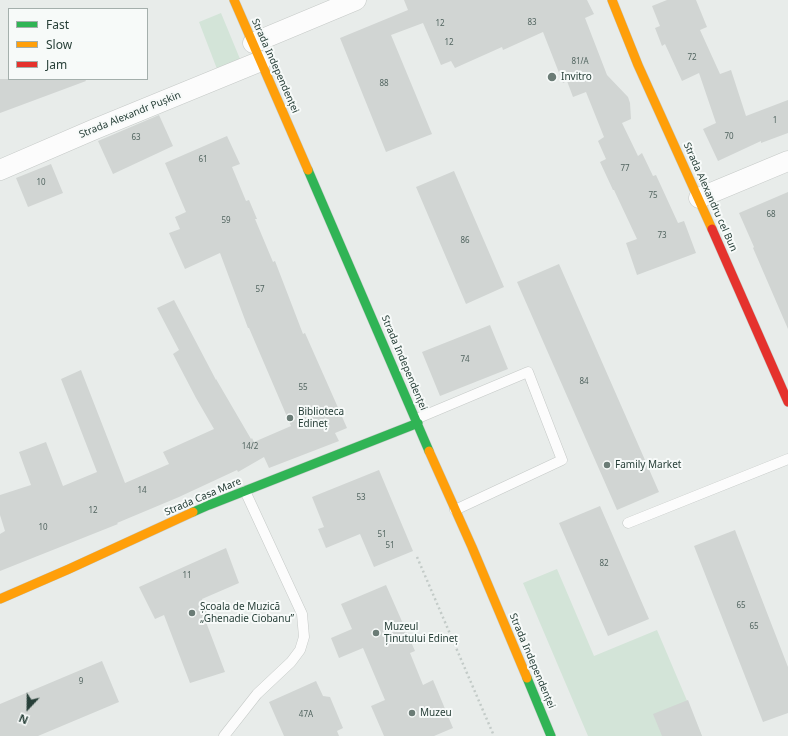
<!DOCTYPE html>
<html>
<head>
<meta charset="utf-8">
<style>
  body { margin:0 }
  #map { position:relative; width:788px; height:736px; overflow:hidden; background:#e8ecea; font-family:"Noto Sans",sans-serif }
  canvas { display:block }
  .legend { position:absolute; left:8px; top:8px; width:140px; height:72px; box-sizing:border-box; background:#f7faf9; border:1px solid #a4afac; margin:0; padding:5px 7px; list-style:none; font-size:12px; color:#273f38 }
  .legend li { display:flex; align-items:center; gap:8px; height:20px }
  .legend b { width:20px; border:1px solid #a4afac }
  .north { position:absolute; left:8px; top:688px; width:40px; height:40px; -webkit-text-stroke:3px #f7faf9; paint-order:stroke; rotate:202deg; font-size:11px; font-weight:700; line-height:16px; text-align:center; color:#273f38 }
  .north::after { content:''; display:block; margin:auto; width:14px; height:18px; background:#273f38; clip-path:polygon(50% 0,100% 100%,50% 72%,0 100%) }
</style>
</head>
<body>
<div id="map">
<canvas width="788" height="736"></canvas>
<ul class="legend">
<li><b style="height:5px;background:#30b455"></b>Fast</li>
<li><b style="height:5px;background:#ff9f0a"></b>Slow</li>
<li><b style="height:5px;background:#e5322d"></b>Jam</li>
</ul>
<div class="north">N</div>
</div>
<script>
const ctx = document.querySelector('canvas').getContext('2d');
ctx.lineJoin = 'round';
function fillPath(path, color) {
  ctx.fillStyle = color;
  ctx.fill(path, 'evenodd');
}
function trace(path, color, width, dash) {
  ctx.strokeStyle = color;
  ctx.lineWidth = width;
  ctx.lineCap = dash ? 'butt' : 'round';
  ctx.setLineDash(dash || []);
  ctx.stroke(path);
}
function write(font, color, halo, rows, align = 'center') {
  ctx.font = font + ' "Noto Sans",sans-serif';
  ctx.lineWidth = 4;
  ctx.setLineDash([]);
  ctx.textBaseline = 'middle';
  ctx.strokeStyle = halo;
  ctx.fillStyle = color;
  for (const [text, x, y, turn = 0] of rows) {
    ctx.save();
    ctx.translate(x, y);
    ctx.rotate((+turn || 0) * Math.PI / 180);
    ctx.textAlign = isNaN(turn) ? turn : align;
    if (halo) ctx.strokeText(text, 0, 0);
    ctx.fillText(text, 0, 0);
    ctx.restore();
  }
}
fillPath(new Path2D(`
  M 221,13 L 240,59 L 217,69 L 199,22 Z
  M 557,569 L 594,656 L 657,630 L 702,736 L 588,736 L 523,583 Z`), '#d3e4d8');
fillPath(new Path2D(`
  M 404,0 L 587,0 L 594,14 L 585,18 L 607,75 L 628,97 L 630,103 L 631,119 L 622,123 L 638,156 L 642,153 L 653,176 L 656,175 L 678,223 L 684,221 L 696,253 L 637,275 L 626,243 L 637,239 L 614,190 L 613,190 L 600,162 L 606,159 L 598,141 L 604,137 L 586,92 L 573,97 L 567,81 L 563,83 L 543,32 L 503,50 L 502,47 L 455,68 L 451,61 L 441,65 L 423,23 L 391,35 L 432,134 L 386,152 L 340,38 L 408,10 Z
  M 667,0 L 696,0 L 707,27 L 700,30 L 720,74 L 731,70 L 746,116 L 788,100 L 788,133 L 761,143 L 761,141 L 718,161 L 703,129 L 716,123 L 699,73 L 682,81 L 665,44 L 662,46 L 655,28 L 660,26 L 652,6 Z
  M 0,79 L 85,79 L 86,81 L 0,113 Z
  M 159,115 L 173,146 L 113,174 L 98,141 Z
  M 227,136 L 240,164 L 232,167 L 246,201 L 249,200 L 257,219 L 255,219 L 273,262 L 275,261 L 303,334 L 305,333 L 347,428 L 335,433 L 339,441 L 269,468 L 264,457 L 238,472 L 237,470 L 179,497 L 117,523 L 118,524 L 0,571 L 0,534 L 5,531 L 0,515 L 0,495 L 31,485 L 19,452 L 46,442 L 63,486 L 97,472 L 61,379 L 81,370 L 125,483 L 169,464 L 163,452 L 214,429 L 196,398 L 173,354 L 179,350 L 157,308 L 174,300 L 216,380 L 216,379 L 251,439 L 252,438 L 254,442 L 291,426 L 249,328 L 248,328 L 220,253 L 185,269 L 169,233 L 180,229 L 175,217 L 186,212 L 165,163 Z
  M 51,164 L 63,193 L 28,207 L 16,178 Z
  M 454,171 L 504,287 L 466,304 L 416,187 Z
  M 788,192 L 788,329 L 753,248 L 754,247 L 739,213 Z
  M 559,264 L 659,492 L 617,510 L 517,282 Z
  M 490,325 L 508,369 L 440,396 L 422,352 Z
  M 379,470 L 413,551 L 374,567 L 360,534 L 326,548 L 318,529 L 324,527 L 312,497 Z
  M 600,506 L 649,619 L 608,636 L 559,523 Z
  M 735,530 L 788,667 L 788,713 L 763,722 L 694,546 Z
  M 226,548 L 239,583 L 202,599 L 210,621 L 206,622 L 225,672 L 190,683 L 164,615 L 155,619 L 139,587 Z
  M 386,585 L 415,651 L 410,653 L 423,685 L 433,680 L 453,728 L 434,736 L 384,736 L 371,706 L 385,700 L 363,648 L 339,658 L 331,638 L 352,629 L 341,604 Z
  M 102,661 L 119,702 L 38,736 L 0,736 L 0,704 Z
  M 316,681 L 323,696 L 330,697 L 343,728 L 337,731 L 339,736 L 284,736 L 269,702 Z
  M 688,700 L 702,736 L 662,736 L 653,714 Z`), '#d1d5d3');
const lane = new Path2D(`
  M 416,419 L 528,372 L 562,460 L 455,510
  M 628,523 L 788,459
  M 224,736 L 257,694 L 291,662 L 300,650 L 304,637 L 302,614 L 245,491`);
const street = new Path2D(`
  M 253,43 L 356,0
  M 0,170 L 95,129 L 261,61
  M 699,198 L 788,161`);
const fast = new Path2D(`
  M 308,170 L 429,451
  M 193,512 L 209,505 L 418,423
  M 527,678 L 551,736`);
const slow = new Path2D(`
  M 234,0 L 308,170
  M 612,0 L 638,65 L 712,229
  M 429,451 L 472,547 L 527,678
  M 0,599 L 69,569 L 193,512`);
const jam = new Path2D(`
  M 712,229 L 788,402`);
trace(lane, '#c5c9c7', 11);
trace(street, '#c5c9c7', 21);
trace(fast, '#c4cac7', 10);
trace(slow, '#c4cac7', 10);
trace(jam, '#c4cac7', 10);
trace(new Path2D(`
  M 417,557 L 494,736`), '#c3cbc8', 2.5, [2, 3]);
trace(lane, '#fcfcfc', 10);
trace(street, '#fcfcfc', 20);
trace(fast, '#30b455', 9);
trace(slow, '#ff9f0a', 9);
trace(jam, '#e5322d', 9);
for (const [x, y, r, color] of [
  [552,77,5,"#6b7c76"],
  [290,418,4,"#6b7c76"],
  [607,465,4,"#6b7c76"],
  [192,613,4,"#6b7c76"],
  [376,633,4,"#6b7c76"],
  [412,713,4,"#6b7c76"]
]) {
  const dot = new Path2D();
  dot.arc(x, y, r, 0, 2 * Math.PI);
  ctx.fillStyle = color;
  ctx.fill(dot);
  trace(dot, '#f7faf9', 1.5);
}
write('8px', '#526560', null, [
  ["83",532,23],
  ["12",440,24],
  ["12",449,43],
  ["72",692,58],
  ["81/A",580,62],
  ["88",384,84],
  ["1",775,121],
  ["70",729,137],
  ["63",136,138],
  ["61",203,160],
  ["77",625,169],
  ["10",41,183],
  ["75",653,196],
  ["68",771,215],
  ["59",226,221],
  ["73",662,236],
  ["86",465,241],
  ["57",260,290],
  ["74",465,360],
  ["84",584,382],
  ["55",303,388],
  ["14/2",250,447],
  ["14",142,491],
  ["53",361,498],
  ["12",93,511],
  ["10",43,528],
  ["51",382,535],
  ["51",390,546],
  ["82",604,564],
  ["11",187,576],
  ["65",741,606],
  ["65",754,627],
  ["9",81,682],
  ["47A",306,715]
]);
write('10px', '#273f38', '#f7faf9', [
  ["Strada Independenței",275,66,66],
  ["Strada Alexandr Pușkin",130,115,-22],
  ["Strada Alexandru cel Bun",710,197,66],
  ["Strada Independenței",404,363,67],
  ["Strada Casa Mare",203,497,-23],
  ["Strada Independenței",532,661,67]
]);
write('10px', '#273f38', '#f7faf9', [
  ["Invitro",561,77],
  ["Biblioteca",298,412],
  ["Edineț",298,424],
  ["Family Market",615,465],
  ["Școala de Muzică",200,607],
  ["„Ghenadie Ciobanu”",200,619],
  ["Muzeul",384,627],
  ["Ținutului Edineț",384,639],
  ["Muzeu",420,713]
], 'left');
</script>
</body>
</html>
